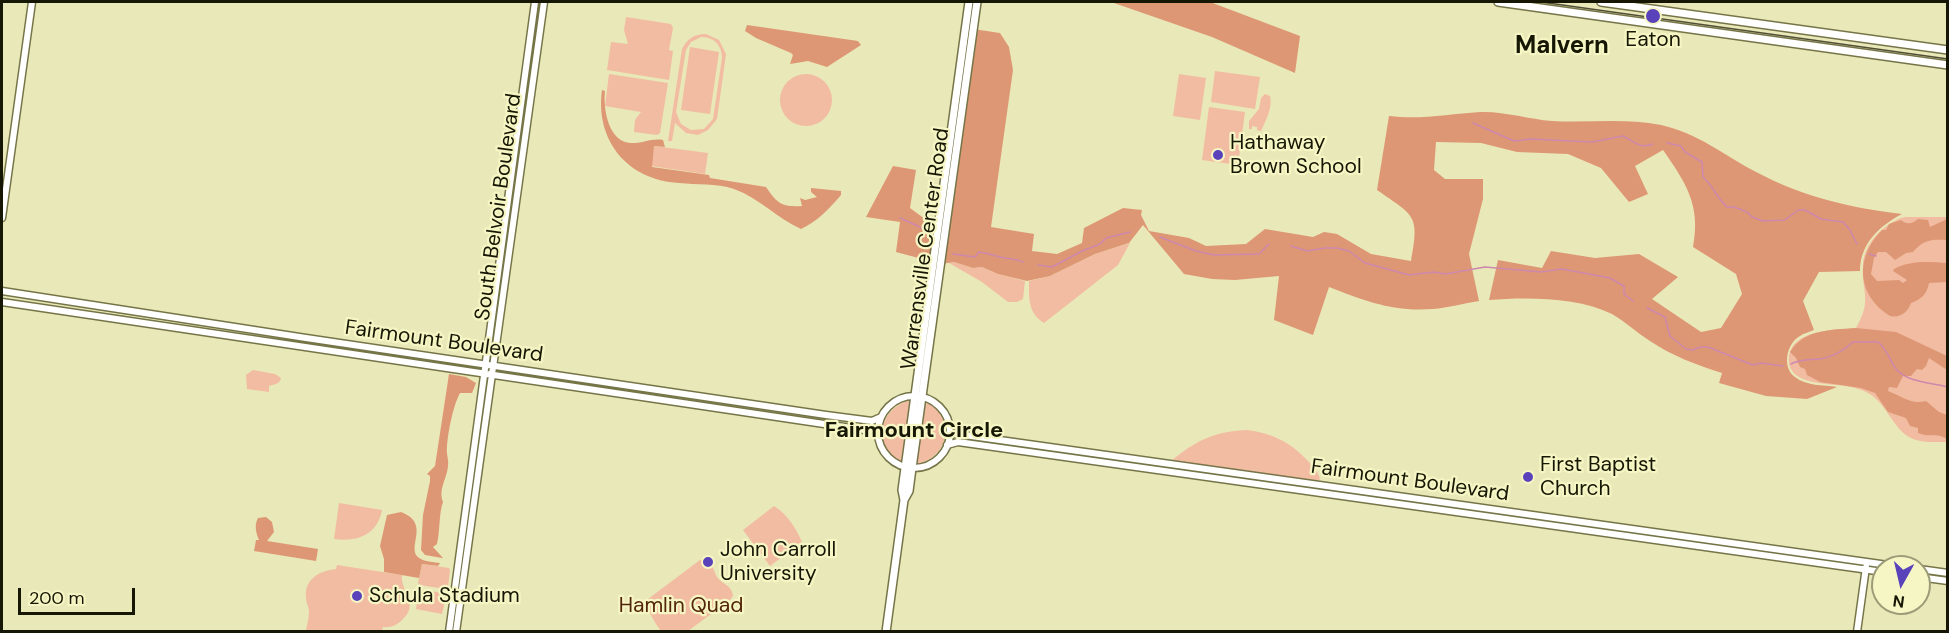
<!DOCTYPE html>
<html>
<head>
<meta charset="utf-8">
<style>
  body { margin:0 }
  #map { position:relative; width:1949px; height:633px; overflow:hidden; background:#e9e8b8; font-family:"DM Sans",sans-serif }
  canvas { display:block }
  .frame { position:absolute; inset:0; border:3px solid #161604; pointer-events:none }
  .north { position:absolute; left:1871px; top:555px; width:60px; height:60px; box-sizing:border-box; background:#f6f6c5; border:2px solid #9c9c78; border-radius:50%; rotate:188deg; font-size:16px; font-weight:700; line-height:24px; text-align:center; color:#161604 }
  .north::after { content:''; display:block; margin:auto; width:21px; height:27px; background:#5a42ba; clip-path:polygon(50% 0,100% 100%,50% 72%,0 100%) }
  .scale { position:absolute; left:18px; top:588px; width:117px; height:27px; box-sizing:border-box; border:3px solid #161604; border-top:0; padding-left:8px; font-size:18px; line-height:21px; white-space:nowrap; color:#161604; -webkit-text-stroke:4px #f6f6c5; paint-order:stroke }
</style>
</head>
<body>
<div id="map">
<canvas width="1949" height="633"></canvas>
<div class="frame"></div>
<div class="north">N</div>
<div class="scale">200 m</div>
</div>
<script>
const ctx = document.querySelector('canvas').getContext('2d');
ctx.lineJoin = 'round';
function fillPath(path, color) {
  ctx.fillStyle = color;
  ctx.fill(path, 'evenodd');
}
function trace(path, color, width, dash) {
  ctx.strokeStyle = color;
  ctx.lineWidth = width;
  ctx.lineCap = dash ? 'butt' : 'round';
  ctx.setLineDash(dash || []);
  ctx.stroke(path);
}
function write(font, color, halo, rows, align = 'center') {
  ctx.font = font + ' "DM Sans",sans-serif';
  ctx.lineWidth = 4.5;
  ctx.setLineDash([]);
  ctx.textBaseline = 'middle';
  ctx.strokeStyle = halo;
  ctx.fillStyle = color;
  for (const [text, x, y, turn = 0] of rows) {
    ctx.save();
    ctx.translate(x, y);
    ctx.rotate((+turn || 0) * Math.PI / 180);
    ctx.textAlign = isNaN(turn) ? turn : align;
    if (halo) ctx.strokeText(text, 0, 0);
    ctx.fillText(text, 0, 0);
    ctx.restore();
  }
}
fillPath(new Path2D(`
  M 626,17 L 671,24 L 673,28 L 669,50 L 673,51 L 669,80 L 607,70 L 611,42 L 628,44 L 624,30 Z
  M 706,34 L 719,40 L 726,54 L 717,119 L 708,130 L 698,135 L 686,133 L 675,123 L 672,141 L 668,141 L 682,49 C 687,39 694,34 706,34 ZM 701,37 C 714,37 722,45 722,58 L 713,119 L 704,129 L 691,130 L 681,124 L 676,112 L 686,50 L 691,42 Z
  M 690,47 L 719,52 L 710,114 L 681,110 Z
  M 1215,71 L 1260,77 L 1255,109 L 1211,102 Z
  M780 100a26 26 0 1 1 52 0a26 26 0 1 1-52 0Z
  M 609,74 L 668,83 L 660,133 L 657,135 L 634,132 L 635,120 L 641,112 L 605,106 Z
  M 1179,74 L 1206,78 L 1200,120 L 1173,116 Z
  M 1265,94 L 1270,96 C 1273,107 1266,120 1261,131 L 1257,130 L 1257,127 L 1252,126 L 1252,129 L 1249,129 L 1249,121 L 1259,109 L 1261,98 Z
  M 1209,107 L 1245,112 L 1238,165 L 1202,160 Z
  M 654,146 L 708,153 L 705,174 L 651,166 Z
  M 1905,217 L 1947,217 L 1947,442 C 1936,442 1921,443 1911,438 C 1893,430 1886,401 1866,392 C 1846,382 1823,387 1803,379 C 1796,376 1789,370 1789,362 C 1787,329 1834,330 1856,328 C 1873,299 1861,292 1863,264 C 1864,243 1885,222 1905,217 Z
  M 1130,243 L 1118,265 L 1044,323 C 1028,313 1029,299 1029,281 L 1050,276 L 1095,254 Z
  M 954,262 L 973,268 L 982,267 L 998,274 L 1025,281 L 1023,299 L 1017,302 L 1008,302 L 982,282 L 949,263 Z
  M 253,370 L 275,374 L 281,378 C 280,384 275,384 269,386 L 269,392 L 247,389 L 246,375 Z
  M 910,400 L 904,461 L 902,462 C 869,447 879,409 910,400 Z
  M 925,403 C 953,407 955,456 917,464 L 916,461 Z
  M 1246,430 C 1271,433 1289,441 1306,459 C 1312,465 1318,471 1320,479 L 1318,481 L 1171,461 C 1197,440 1213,432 1246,430 Z
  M 339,503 L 382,510 C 377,536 356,542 334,539 Z
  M 774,506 C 787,514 796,528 802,542 L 770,566 L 743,530 Z
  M 704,559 L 711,562 C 713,567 714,572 717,577 C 723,585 732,585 733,596 L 730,600 L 688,631 L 661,631 C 653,621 650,612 644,602 L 700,560 Z
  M 422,564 L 449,568 L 450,570 L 448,587 L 445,589 L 420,585 L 418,583 Z
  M 337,565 L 402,575 C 400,592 421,604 401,621 C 395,626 390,628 383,627 L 382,631 L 306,631 C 307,624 309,618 309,612 C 309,607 306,603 306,598 C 304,579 319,571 336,569 Z
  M 419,590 L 445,593 L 446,596 L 442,614 L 416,609 Z`), '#f2bca2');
fillPath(new Path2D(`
  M 1111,2 L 1210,2 L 1300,36 L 1295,73 L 1212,37 Z
  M 747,25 L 858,41 L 861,45 L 827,67 L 808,61 L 790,64 L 793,55 L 791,53 L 756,38 L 745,31 Z
  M 973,29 L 1000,33 L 1009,47 L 1013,70 L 991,227 L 1034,234 L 1032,251 L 1057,254 L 1082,243 L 1084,228 L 1123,208 L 1142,210 L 1141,215 L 1149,231 L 1189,238 L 1206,246 L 1246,244 L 1265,229 L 1313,237 L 1324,232 L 1337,234 L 1371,254 L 1411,261 C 1420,214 1414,216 1377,190 L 1389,116 C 1420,120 1449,114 1480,112 C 1504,111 1528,119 1552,121 C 1588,123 1626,118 1661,125 C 1698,133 1725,156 1758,173 C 1804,197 1851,208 1902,214 C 1879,226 1860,244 1860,271 L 1819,272 L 1803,301 L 1814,330 C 1810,332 1804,333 1800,336 C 1787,343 1781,367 1795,377 C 1806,386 1823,385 1837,387 L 1807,399 L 1766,396 L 1719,383 L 1722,373 C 1697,365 1672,356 1650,341 C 1637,333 1626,322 1612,314 C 1578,297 1526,297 1489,300 L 1498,260 L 1542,268 L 1551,251 L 1595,258 L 1639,254 L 1678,277 L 1652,299 L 1701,332 L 1721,328 L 1742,294 L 1736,274 L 1693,247 C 1701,205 1686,183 1663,150 L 1635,166 L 1648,194 L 1629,202 L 1601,168 L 1568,154 L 1517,152 L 1481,143 L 1436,142 L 1434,170 L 1445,179 L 1483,179 L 1483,199 L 1469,254 L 1479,301 C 1464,303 1448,308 1433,309 C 1393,312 1365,301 1329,287 L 1313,335 L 1274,320 L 1279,276 L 1235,280 L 1212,279 L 1184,274 L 1143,225 L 1129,243 L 1095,254 L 1050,276 L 1027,281 L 998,274 L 982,267 L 973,268 L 954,262 L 941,264 L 896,252 L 900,222 L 866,217 L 893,166 L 916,170 L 910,208 L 944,233 Z
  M 602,90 L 605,91 C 603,108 608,141 630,143 C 642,144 651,138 663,140 L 665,147 L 654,146 L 652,167 L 709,175 L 710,178 L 766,187 C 778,204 781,207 802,206 L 800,198 L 805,200 L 817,197 L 811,192 L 811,188 L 841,191 L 841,195 C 829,209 818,221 801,229 C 777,218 759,198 734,189 C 716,183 697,185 679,183 C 627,180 595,140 602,90 Z
  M 1918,219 L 1928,220 L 1930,227 L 1947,219 L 1947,240 C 1931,239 1923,240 1913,252 L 1906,253 L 1895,260 L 1886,252 L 1878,252 L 1874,258 L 1871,274 L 1877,281 L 1899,280 L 1903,283 L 1907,280 L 1893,271 L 1894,269 C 1911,260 1929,262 1947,263 L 1947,282 L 1929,283 C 1927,294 1922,299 1911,303 C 1908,312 1900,318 1890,316 C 1856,295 1855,257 1882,230 L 1886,230 L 1889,224 L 1901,220 C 1907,225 1912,224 1918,219 Z
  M 1856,328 L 1896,332 L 1947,356 L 1947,370 L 1929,358 L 1926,366 L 1922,370 L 1917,369 L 1911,376 L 1903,376 L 1897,388 L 1889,387 L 1888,391 C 1902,396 1910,405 1926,401 L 1939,412 L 1947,415 L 1947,439 C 1935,432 1931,438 1918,433 L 1918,428 L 1910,426 L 1906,418 L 1888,412 L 1875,393 L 1861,388 L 1820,382 L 1807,375 L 1805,369 L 1800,367 L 1796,358 L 1790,352 C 1804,329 1831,330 1856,328 Z
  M 449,374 L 466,377 L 476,383 L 472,393 L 460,393 C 453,406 448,432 447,447 C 446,454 449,460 448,466 C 447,479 438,489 443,502 C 439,512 440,532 437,544 L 433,547 L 443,558 L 442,558 L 425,555 L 421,550 L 423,515 L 430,481 L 430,476 L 427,474 L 435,466 Z
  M 401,512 C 433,524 403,550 421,559 C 426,562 434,562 440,563 L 438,566 L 422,564 L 419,578 L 384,572 L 384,559 L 380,546 L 387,515 Z
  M 266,517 L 272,522 L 274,532 L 267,541 L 318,549 L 316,561 L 254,551 L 256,540 L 259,540 C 256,533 254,525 258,518 Z`), '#de9774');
trace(new Path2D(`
  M 1473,123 L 1514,141 L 1531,139 L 1592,142 L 1623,136 C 1635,142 1639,149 1653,144
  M 1667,143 L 1681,146 L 1685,152 L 1702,162 L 1703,177 C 1713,186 1717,198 1727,207 L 1734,207 L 1747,212 L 1752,217 L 1763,221 L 1785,220 L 1798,210 L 1805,210 L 1821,219 L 1843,222 L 1850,230 L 1857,244
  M 900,218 L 918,226 L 930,234
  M 1160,237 L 1196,251 L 1214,255 L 1259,254 L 1269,244
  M 1291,246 L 1307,251 L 1325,248 L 1337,248 L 1349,251 L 1365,263 L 1409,275 L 1434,272 L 1445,274 L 1485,267 L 1541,272 L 1562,269 L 1610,278 L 1624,286 L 1624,294 L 1633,301
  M 953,254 L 975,257 L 979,252 C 988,253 995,256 1004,258 C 1011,259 1016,259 1023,262
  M 1869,254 L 1876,256
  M 1038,265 L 1052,267 L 1082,251 L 1100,244 L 1106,238 L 1130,232
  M 1647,308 L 1665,317 L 1670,336 L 1686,349 L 1693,350 L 1700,347 L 1708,347 L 1753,365 L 1761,363 L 1783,366
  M 1791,364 C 1800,359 1809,360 1819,359 C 1831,358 1845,350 1853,342 L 1878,342 C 1889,351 1889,361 1897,370 C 1907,382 1933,383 1948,387`), '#ce88ad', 1.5);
const secondary = new Path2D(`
  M 2,218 L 32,2
  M 2,291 L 306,338 L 826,415 L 872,421 L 881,417
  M 2,302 L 878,432
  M878 432a36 36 0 1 1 72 0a36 36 0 1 1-72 0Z
  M 950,433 L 1902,567
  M 947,445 L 958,442 L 1883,572
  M 1919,569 L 1948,573
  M 1919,577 L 1948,581
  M 449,632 L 535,2
  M 456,632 L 544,2
  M 1857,632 L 1866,567`);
const primary = new Path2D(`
  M 1498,2 L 1948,65
  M 1601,2 L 1948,50
  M 904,500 L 902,490 L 969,2
  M 886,632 L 904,500 L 909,491 L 912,468 L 977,2`);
trace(secondary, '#767548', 9);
trace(primary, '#767548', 10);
trace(secondary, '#fff', 6);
trace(primary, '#fff', 7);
trace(new Path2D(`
  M 1541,2 L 1948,59`), '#515036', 1.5);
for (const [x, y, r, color] of [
  [1653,16,8,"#5a42ba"],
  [1218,155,6,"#5a42ba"],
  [1528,477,6,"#5a42ba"],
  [708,562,6,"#5a42ba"],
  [357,596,6,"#5a42ba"]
]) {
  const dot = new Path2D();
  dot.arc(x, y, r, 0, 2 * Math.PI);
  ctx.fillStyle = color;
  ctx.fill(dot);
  trace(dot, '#f6f6c5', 2);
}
write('21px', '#161604', '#f6f6c5', [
  ["Eaton",1653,40,"center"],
  ["Hathaway",1230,143],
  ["Brown School",1230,167],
  ["First Baptist",1540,465],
  ["Church",1540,489],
  ["John Carroll",720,550],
  ["University",720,574],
  ["Schula Stadium",369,596]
], 'left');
write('21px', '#161604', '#f6f6c5', [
  ["South Belvoir Boulevard",499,207,-82],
  ["Warrensville Center Road",926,249,-82],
  ["Fairmount Boulevard",444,342,8],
  ["Fairmount Boulevard",1410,481,8]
]);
write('21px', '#52250b', '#f6f6c5', [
  ["Hamlin Quad",681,606]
]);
write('bold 22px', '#161604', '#f6f6c5', [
  ["Fairmount Circle",914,431]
]);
write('bold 24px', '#161604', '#f6f6c5', [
  ["Malvern",1562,47]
]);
</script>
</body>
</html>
